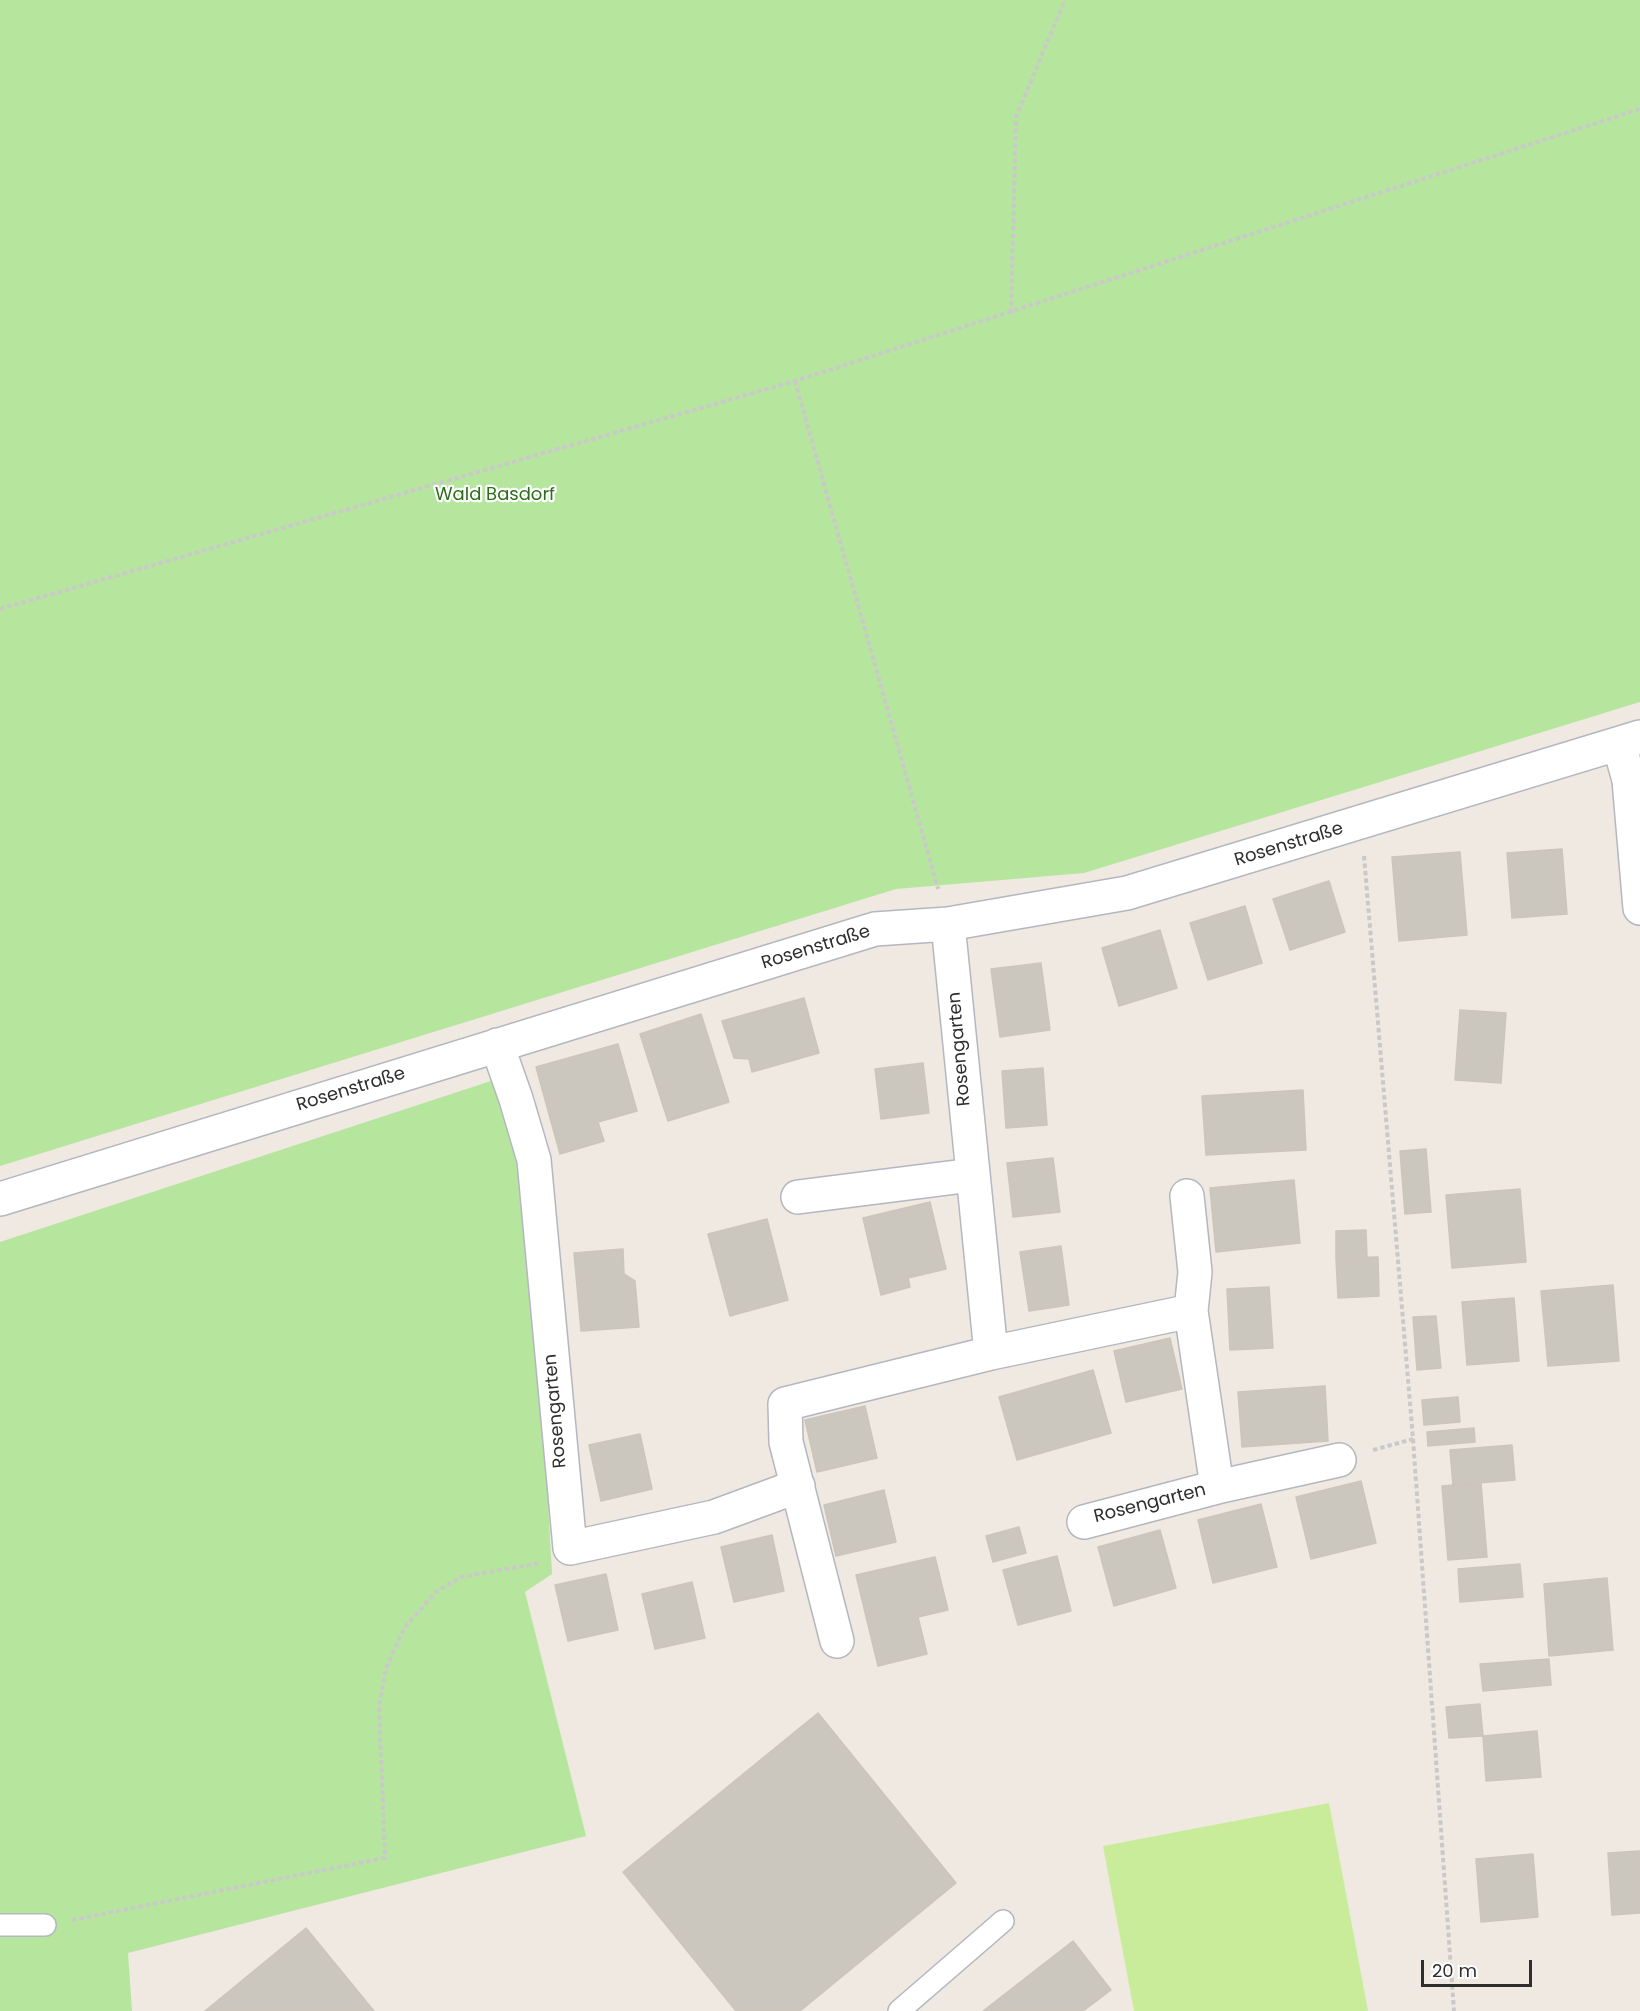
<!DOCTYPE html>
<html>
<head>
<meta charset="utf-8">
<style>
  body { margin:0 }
  #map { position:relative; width:1640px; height:2011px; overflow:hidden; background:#efe9e1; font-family:Poppins,sans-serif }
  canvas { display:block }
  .scale { position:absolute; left:1421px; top:1960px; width:111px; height:27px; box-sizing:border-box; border:3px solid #2e2e2e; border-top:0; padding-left:8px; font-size:18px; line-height:21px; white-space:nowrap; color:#2e2e2e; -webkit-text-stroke:4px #fff; paint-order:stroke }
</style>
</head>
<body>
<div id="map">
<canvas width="1640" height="2011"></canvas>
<div class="scale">20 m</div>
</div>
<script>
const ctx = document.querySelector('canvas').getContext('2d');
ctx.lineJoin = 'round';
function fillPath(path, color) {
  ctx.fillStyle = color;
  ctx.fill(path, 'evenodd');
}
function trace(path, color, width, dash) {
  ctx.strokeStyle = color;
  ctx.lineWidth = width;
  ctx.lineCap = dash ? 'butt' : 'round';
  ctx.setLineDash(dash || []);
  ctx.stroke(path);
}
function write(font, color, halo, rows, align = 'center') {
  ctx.font = font + ' Poppins,sans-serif';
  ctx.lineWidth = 4.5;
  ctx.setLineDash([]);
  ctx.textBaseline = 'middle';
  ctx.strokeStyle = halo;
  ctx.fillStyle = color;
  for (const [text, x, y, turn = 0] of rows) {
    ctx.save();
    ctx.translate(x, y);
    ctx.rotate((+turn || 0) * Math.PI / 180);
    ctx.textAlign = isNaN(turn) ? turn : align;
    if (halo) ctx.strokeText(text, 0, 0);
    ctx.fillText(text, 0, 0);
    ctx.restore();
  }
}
fillPath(new Path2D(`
  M 0,0 L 1640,0 L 1640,702 L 1084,873 L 896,889 L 0,1166 Z
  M 494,1080 L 532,1220 L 552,1574 L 525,1592 L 586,1836 L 128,1953 L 132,2011 L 0,2011 L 0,1242 Z`), '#b6e59e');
fillPath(new Path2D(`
  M 1329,1803 L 1368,2011 L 1134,2011 L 1103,1846 Z`), '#c9ec9a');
const building = new Path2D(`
  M 1562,849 L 1567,914 L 1512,918 L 1507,853 Z
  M 1460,852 L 1467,935 L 1399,941 L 1392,857 Z
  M 1329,881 L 1345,932 L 1290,950 L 1273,899 Z
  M 1245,906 L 1262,963 L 1208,980 L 1190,923 Z
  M 1160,930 L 1177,988 L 1119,1006 L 1102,948 Z
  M 1041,963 L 1050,1030 L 1000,1037 L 991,969 Z
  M 804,998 L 819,1053 L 752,1072 L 749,1059 L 734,1058 L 722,1021 Z
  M 1460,1010 L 1506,1013 L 1501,1083 L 1455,1080 Z
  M 701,1014 L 729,1102 L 668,1121 L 640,1034 Z
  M 618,1044 L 637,1111 L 598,1122 L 604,1141 L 560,1154 L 536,1067 Z
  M 923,1063 L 929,1113 L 881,1119 L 875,1069 Z
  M 1043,1068 L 1047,1125 L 1006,1128 L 1002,1071 Z
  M 1303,1090 L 1306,1150 L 1206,1155 L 1202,1096 Z
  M 1426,1149 L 1431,1212 L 1405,1214 L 1400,1151 Z
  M 1053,1158 L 1060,1212 L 1013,1217 L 1007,1163 Z
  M 1294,1180 L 1300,1243 L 1216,1252 L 1210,1188 Z
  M 1520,1189 L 1526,1262 L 1452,1268 L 1446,1195 Z
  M 930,1202 L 946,1269 L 908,1278 L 910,1287 L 881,1295 L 863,1218 Z
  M 767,1219 L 788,1300 L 730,1316 L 708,1234 Z
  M 1366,1230 L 1367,1258 L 1336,1258 L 1336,1231 Z
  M 1061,1246 L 1069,1305 L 1029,1311 L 1020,1252 Z
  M 623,1249 L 624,1274 L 635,1281 L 639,1327 L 581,1331 L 574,1253 Z
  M 1378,1257 L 1379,1296 L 1338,1298 L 1336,1258 Z
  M 1613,1285 L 1619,1361 L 1548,1366 L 1541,1291 Z
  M 1269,1287 L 1273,1348 L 1230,1350 L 1227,1289 Z
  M 1514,1298 L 1519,1361 L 1467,1365 L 1462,1302 Z
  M 1436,1316 L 1441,1368 L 1417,1370 L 1413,1317 Z
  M 1170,1338 L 1182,1389 L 1126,1402 L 1114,1351 Z
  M 1093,1370 L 1111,1433 L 1017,1460 L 999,1397 Z
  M 1325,1386 L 1328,1441 L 1242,1447 L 1238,1392 Z
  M 1458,1397 L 1460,1422 L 1424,1425 L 1422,1400 Z
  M 865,1406 L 877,1458 L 817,1472 L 805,1420 Z
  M 1474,1428 L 1475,1442 L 1428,1446 L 1427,1432 Z
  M 640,1434 L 652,1489 L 601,1501 L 589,1445 Z
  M 1512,1445 L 1515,1480 L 1453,1485 L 1450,1450 Z
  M 1361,1481 L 1376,1543 L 1311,1559 L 1296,1497 Z
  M 1481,1483 L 1487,1557 L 1448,1560 L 1442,1486 Z
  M 884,1490 L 896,1542 L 836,1556 L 824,1505 Z
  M 1261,1504 L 1277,1567 L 1213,1583 L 1198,1520 Z
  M 1019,1527 L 1026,1553 L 993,1562 L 986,1536 Z
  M 1160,1530 L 1176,1588 L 1114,1606 L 1098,1547 Z
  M 772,1535 L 784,1591 L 734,1602 L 721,1547 Z
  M 1057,1556 L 1071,1611 L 1018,1625 L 1003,1570 Z
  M 935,1557 L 948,1610 L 918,1617 L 927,1654 L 878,1666 L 856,1575 Z
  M 1520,1564 L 1523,1597 L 1460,1602 L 1458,1569 Z
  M 606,1574 L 618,1630 L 568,1641 L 555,1585 Z
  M 1607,1578 L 1613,1650 L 1549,1656 L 1544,1584 Z
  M 692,1582 L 705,1638 L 655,1649 L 642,1594 Z
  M 1549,1659 L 1551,1685 L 1483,1691 L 1480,1664 Z
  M 1480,1704 L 1483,1736 L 1449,1738 L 1446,1707 Z
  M 818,1713 L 956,1883 L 800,2011 L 736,2011 L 623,1872 Z
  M 1537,1731 L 1541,1777 L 1486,1781 L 1483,1736 Z
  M 1640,1851 L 1640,1913 L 1612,1915 L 1608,1853 Z
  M 1533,1854 L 1538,1917 L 1481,1922 L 1476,1859 Z
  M 306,1928 L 374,2011 L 205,2011 Z
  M 1073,1941 L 1111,1990 L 1083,2011 L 983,2011 Z`);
fillPath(building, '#cbc7bf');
trace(building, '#cbc5ba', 1.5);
const lane = new Path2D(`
  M 0,1925 L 45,1925
  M 899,2011 L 1003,1921`);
const street = new Path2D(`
  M 1619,744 L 1629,780 L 1640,908
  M 948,924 L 991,1353
  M 497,1045 L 516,1099 L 534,1160 L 570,1548 L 714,1517 L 798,1486
  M 1187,1196 L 1195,1272 L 1191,1311 L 1217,1487
  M 798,1197 L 972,1175
  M 0,1199 L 875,929 L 948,924 L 1127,893 L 1640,737
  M 1084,1522 L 1217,1487 L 1339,1460
  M 837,1641 L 786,1442 L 785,1404 L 991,1353 L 1191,1311`);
trace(lane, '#b4b7c1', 24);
trace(street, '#b4b7c1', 36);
trace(new Path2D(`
  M 1011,313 L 1016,117 L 1065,0
  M 795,381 L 938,889
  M 0,609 L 795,381 L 1640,109
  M 1364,856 L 1413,1439 L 1454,2011
  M 1373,1450 L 1413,1439
  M 72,1920 L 385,1858 L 379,1706 L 386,1668 L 405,1627 L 436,1592 L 461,1577 L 540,1563`), '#c9c9c9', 4, [4.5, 3]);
trace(lane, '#fff', 21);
trace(street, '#fff', 33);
write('18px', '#2c6e1b', '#fff', [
  ["Wald Basdorf",495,495]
]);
write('18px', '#2e2e2e', '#fff', [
  ["Rosenstraße",1289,845,-17],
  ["Rosenstraße",816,948,-17],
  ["Rosengarten",960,1049,-95],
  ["Rosenstraße",351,1090,-17],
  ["Rosengarten",556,1411,-95],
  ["Rosengarten",1150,1504,-14]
]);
</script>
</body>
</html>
